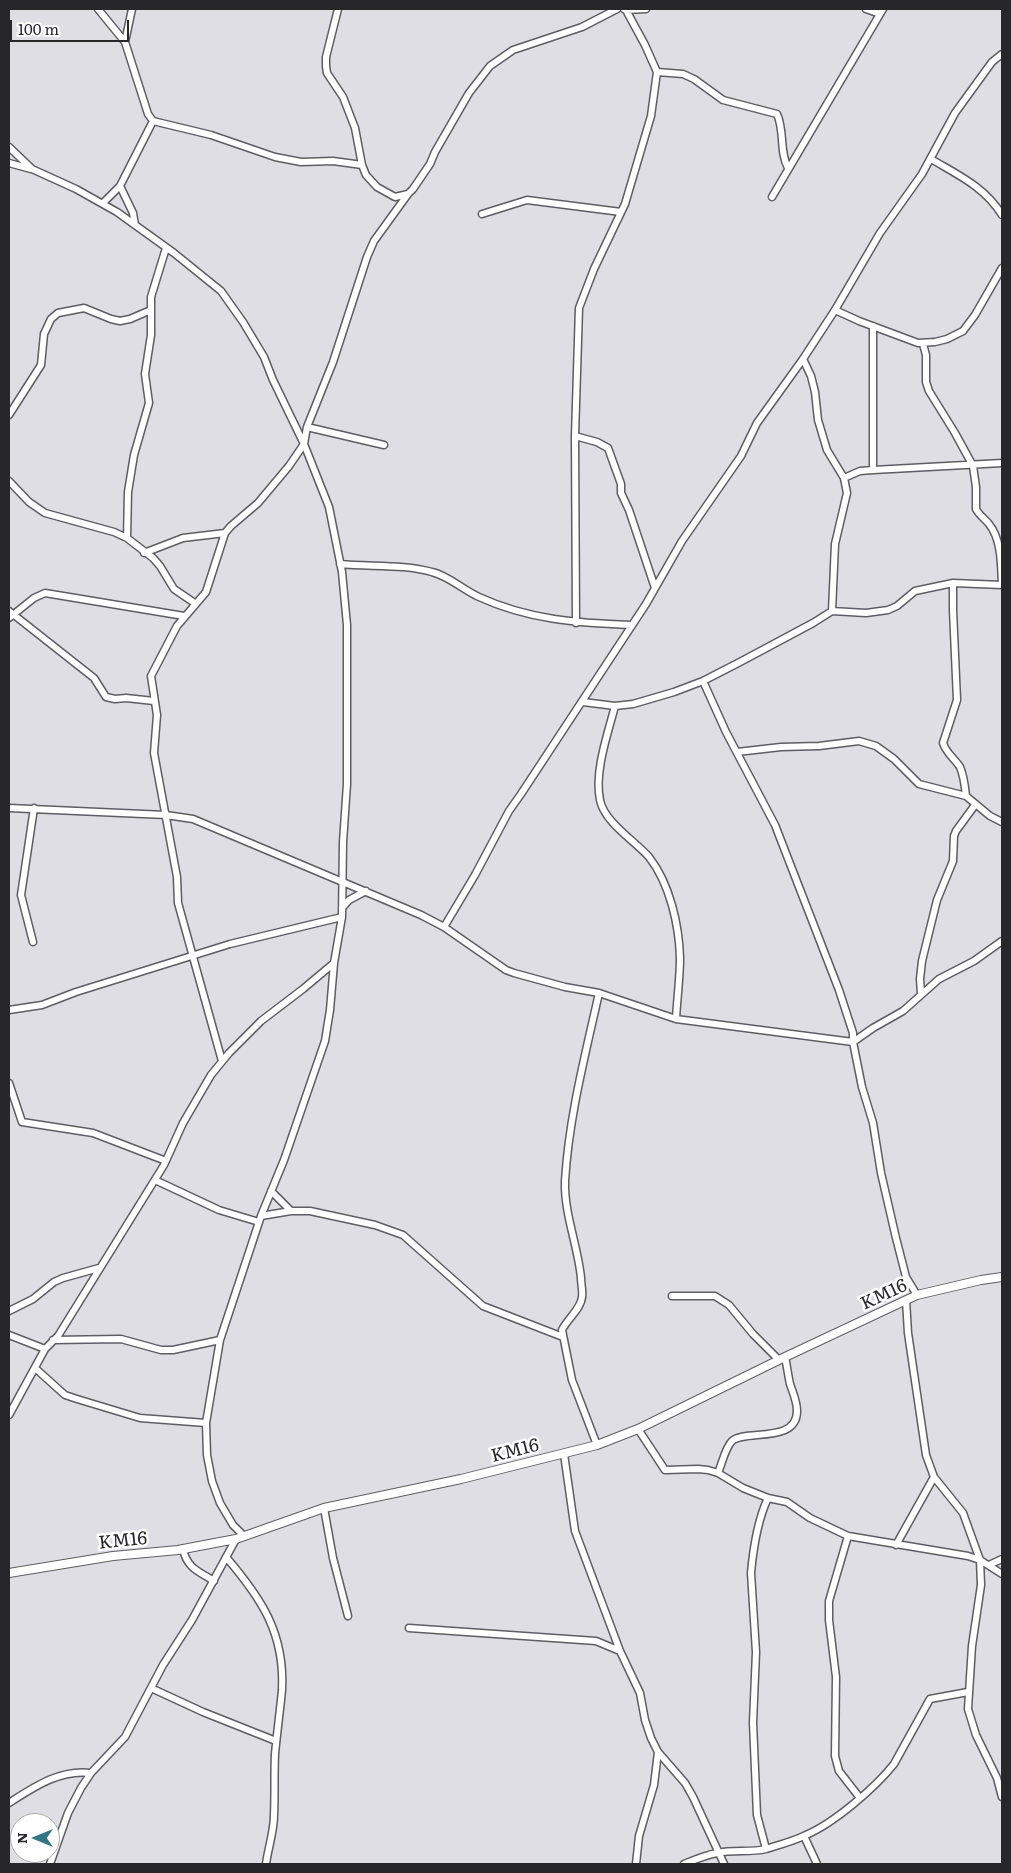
<!DOCTYPE html>
<html>
<head>
<meta charset="utf-8">
<style>
  body { margin:0 }
  #map { position:relative; width:1011px; height:1873px; overflow:hidden; background:#dfdee5; font-family:Literata,serif }
  canvas { display:block }
  .frame { position:absolute; inset:0; border:10px solid #27272a; pointer-events:none }
  .north { position:absolute; left:10px; top:1813px; width:50px; height:50px; box-sizing:border-box; background:#fff; border:1px solid #a9a9aa; border-radius:50%; rotate:270deg; font-size:14px; font-weight:700; line-height:20px; text-align:center; color:#27272a }
  .north::after { content:''; display:block; margin:auto; width:18px; height:22px; background:#317784; clip-path:polygon(50% 0,100% 100%,50% 72%,0 100%) }
  .scale { position:absolute; left:10px; top:20px; width:119px; height:22px; box-sizing:border-box; border:2px solid #27272a; border-top:0; padding-left:6px; font-size:15px; line-height:18px; white-space:nowrap; color:#27272a; -webkit-text-stroke:4px #fff; paint-order:stroke }
</style>
</head>
<body>
<div id="map">
<canvas width="1011" height="1873"></canvas>
<div class="frame"></div>
<div class="north">N</div>
<div class="scale">100 m</div>
</div>
<script>
const ctx = document.querySelector('canvas').getContext('2d');
ctx.lineJoin = 'round';
function trace(path, color, width, dash) {
  ctx.strokeStyle = color;
  ctx.lineWidth = width;
  ctx.lineCap = dash ? 'butt' : 'round';
  ctx.setLineDash(dash || []);
  ctx.stroke(path);
}
function write(font, color, halo, rows, align = 'center') {
  ctx.font = font + ' Literata,serif';
  ctx.lineWidth = 5;
  ctx.setLineDash([]);
  ctx.textBaseline = 'middle';
  ctx.strokeStyle = halo;
  ctx.fillStyle = color;
  for (const [text, x, y, turn = 0] of rows) {
    ctx.save();
    ctx.translate(x, y);
    ctx.rotate((+turn || 0) * Math.PI / 180);
    ctx.textAlign = isNaN(turn) ? turn : align;
    if (halo) ctx.strokeText(text, 0, 0);
    ctx.fillText(text, 0, 0);
    ctx.restore();
  }
}
const minor = new Path2D(`
  M 98,9 L 125,42
  M 132,9 L 125,42 L 148,114 L 153,121
  M 338,9 L 326,57 L 326,66 L 327,73 L 343,97 L 355,128 L 362,165 L 366,175 L 377,187 L 395,197 L 408,194 L 413,189 L 430,164 L 435,152 L 469,93 L 490,66 L 513,50 L 582,27 L 617,9
  M 866,9 L 880,14
  M 626,10 L 646,9
  M 657,72 L 683,74 L 694,79 L 723,100 L 777,114 C 785,132 779,151 788,168
  M 9,147 L 32,169 L 76,189 L 117,212 L 174,253 L 221,291 L 243,322 L 264,357 L 273,380 L 304,444 L 329,507 L 342,572 L 347,625 L 347,784 L 343,842 L 342,917 L 334,963 L 330,1010 L 325,1041 L 284,1160 L 261,1216 L 220,1340 L 206,1423 L 207,1455 L 212,1481 L 220,1503 L 233,1525 L 244,1536
  M 931,159 C 958,175 985,187 1002,215
  M 9,163 L 31,169
  M 120,186 L 133,213 L 135,225
  M 772,197 L 883,9
  M 103,203 L 120,186 L 153,121 L 211,135 L 275,157 L 301,162 L 333,161 L 362,165
  M 482,214 L 527,200 L 621,212
  M 835,310 L 859,321 L 918,343 L 935,342 L 947,339 L 963,331 L 975,315 L 1002,268
  M 873,326 L 873,470
  M 923,344 L 926,355 L 926,382 L 929,391 L 955,433 L 973,466 L 976,487 L 976,509 C 979,515 985,519 989,524 C 1002,540 1001,566 1002,585
  M 803,359 L 811,376 L 815,392 L 818,420 L 827,450 L 844,478 L 860,471 L 873,470 L 1002,463
  M 9,415 L 41,365 L 44,334 L 51,319 L 58,313 L 84,308 L 111,319 L 120,321 L 130,319 L 151,310
  M 307,427 L 384,445
  M 575,436 L 597,442 L 608,448 L 621,484 L 621,493 L 629,510 L 655,588
  M 9,481 L 29,502 L 45,513 L 114,532 L 127,538 L 153,558 L 160,566 L 174,589 L 196,604
  M 127,538 L 128,492 L 134,455 L 149,403 L 145,374 L 151,335 L 151,297 L 166,248
  M 144,553 L 183,538 L 225,533 L 231,526 L 258,503 L 289,466 L 304,444 L 307,427 L 333,362 L 367,257 L 374,241 L 408,194
  M 340,564 C 370,567 404,564 432,572 C 449,576 463,590 479,597 C 529,620 578,623 632,625
  M 953,583 L 953,610 L 957,700 L 943,743 C 946,753 955,759 960,767 C 964,776 965,787 966,796
  M 9,611 L 94,678 L 106,697 L 115,699 L 126,698 L 154,701
  M 832,611 L 835,544 L 847,493 L 844,478
  M 9,618 L 34,598 L 45,593 L 184,616
  M 576,623 L 575,436 L 579,308 L 594,269 L 625,204 L 651,116 L 657,72 L 645,45 L 626,10 L 624,9
  M 703,681 L 726,732 L 775,825 L 839,990 L 853,1033 L 853,1042 L 862,1087 L 873,1123 L 881,1173 L 896,1238 L 906,1277 L 917,1295
  M 583,702 L 615,706 L 633,704 L 674,692 L 703,681 L 740,662 L 813,623 L 832,611 L 866,613 L 888,610 L 897,606 L 915,591 L 953,583 L 1002,585
  M 615,706 C 608,733 594,772 600,800 C 604,822 635,841 649,857 C 670,884 679,925 680,958 C 680,978 677,999 676,1019
  M 737,752 L 781,747 L 819,746 L 859,741 L 876,746 L 894,759 L 919,784 L 966,796 L 990,816 L 1002,822
  M 9,808 L 166,815 L 193,819 L 421,915 L 444,927 L 506,970 L 514,973 L 565,987 L 599,993 L 676,1019 L 853,1042 L 873,1028 L 903,1011 L 939,979 L 974,961 L 1002,941
  M 342,908 L 349,900 L 366,891
  M 444,927 L 475,875 L 509,811 L 521,794 L 646,604 L 682,541 L 741,456 L 757,423 L 803,359 L 835,310 L 880,233 L 922,174 L 955,113 L 992,62 L 1002,54
  M 33,942 L 21,895 L 34,808
  M 921,994 L 920,979 L 922,961 L 937,900 L 953,861 L 954,836 L 956,831 L 975,805
  M 9,1010 L 42,1005 L 76,992 L 230,944 L 342,917
  M 222,1061 L 178,903 L 177,877 L 154,753 L 157,715 L 151,676 L 177,626 L 206,592 L 225,533
  M 9,1083 L 22,1122 L 93,1133 L 166,1161
  M 155,1180 L 219,1210 L 259,1222
  M 271,1191 L 291,1211
  M 261,1216 L 291,1211 L 310,1211 L 375,1225 L 403,1235 L 483,1306 L 563,1337
  M 672,1296 L 715,1296 L 729,1305 L 753,1334 L 779,1360
  M 906,1300 L 908,1333 L 926,1455 L 934,1477 L 963,1513 L 980,1560 L 981,1585 L 972,1646 L 968,1709 L 976,1735 L 997,1778 L 1002,1797
  M 9,1311 L 33,1299 L 54,1282 L 63,1278 L 99,1268
  M 9,1335 L 45,1349
  M 53,1340 L 121,1339 L 161,1350 L 173,1350 L 220,1340
  M 35,1368 L 65,1395 L 77,1399 L 140,1418 L 206,1423
  M 9,1415 L 45,1349 L 58,1336 L 164,1165 L 183,1123 L 211,1075 L 229,1053 L 261,1021 L 303,989 L 334,963
  M 638,1429 L 665,1470 L 698,1469 L 708,1470 L 718,1473 L 743,1488 L 768,1498 L 787,1502 L 810,1518 L 848,1536 L 968,1556 L 980,1560 L 1002,1574
  M 597,1445 L 572,1380 L 562,1330 C 567,1319 581,1309 582,1297 C 583,1292 581,1284 581,1278 C 578,1246 564,1214 565,1181 C 569,1117 585,1056 599,993
  M 564,1454 L 575,1531 L 620,1651 L 640,1693 L 645,1720 L 651,1738 L 658,1752 L 685,1783 L 693,1797 L 724,1864
  M 718,1473 C 722,1464 725,1448 732,1441 C 745,1429 797,1444 797,1411 C 797,1401 793,1393 790,1384 C 788,1375 787,1366 785,1357
  M 324,1508 L 333,1558 L 348,1616
  M 848,1536 L 829,1601 L 829,1620 L 836,1677 L 835,1756 L 839,1771 L 860,1798
  M 896,1545 L 934,1477
  M 183,1549 C 187,1568 198,1571 214,1581
  M 226,1557 C 261,1598 285,1633 282,1690 C 280,1711 277,1733 275,1754 C 274,1775 275,1795 274,1815 C 274,1832 268,1848 266,1864
  M 989,1565 L 1002,1559
  M 409,1628 L 596,1641 L 620,1651
  M 151,1688 L 203,1712 L 276,1741
  M 9,1803 C 34,1787 60,1769 91,1773
  M 804,1836 L 817,1864
  M 766,1849 L 757,1815 L 753,1723 L 756,1652 L 751,1573 C 753,1551 758,1519 768,1498
  M 50,1864 L 68,1813 L 81,1788 L 91,1773 L 125,1737 L 163,1665 L 192,1620 L 236,1539
  M 636,1864 L 639,1836 L 654,1785 L 658,1752
  M 684,1864 C 694,1860 706,1855 717,1853 C 733,1849 750,1853 766,1849 C 779,1845 794,1841 806,1835 C 834,1823 875,1788 894,1764 L 930,1699 L 968,1692`);
const tertiary = new Path2D(`
  M 9,1573 L 113,1556 L 178,1550 L 236,1539 L 324,1508 L 461,1479 L 597,1445 L 638,1429 L 785,1357 L 917,1295 L 981,1280 L 1002,1277`);
trace(minor, '#5e5d63', 9);
trace(tertiary, '#5e5d63', 10);
trace(minor, '#fff', 6);
trace(tertiary, '#fff', 8);
write('18px', '#27272a', '#fff', [
  ["KM16",884,1295,-25],
  ["KM16",515,1451,-14],
  ["KM16",123,1541,-6]
]);
</script>
</body>
</html>
